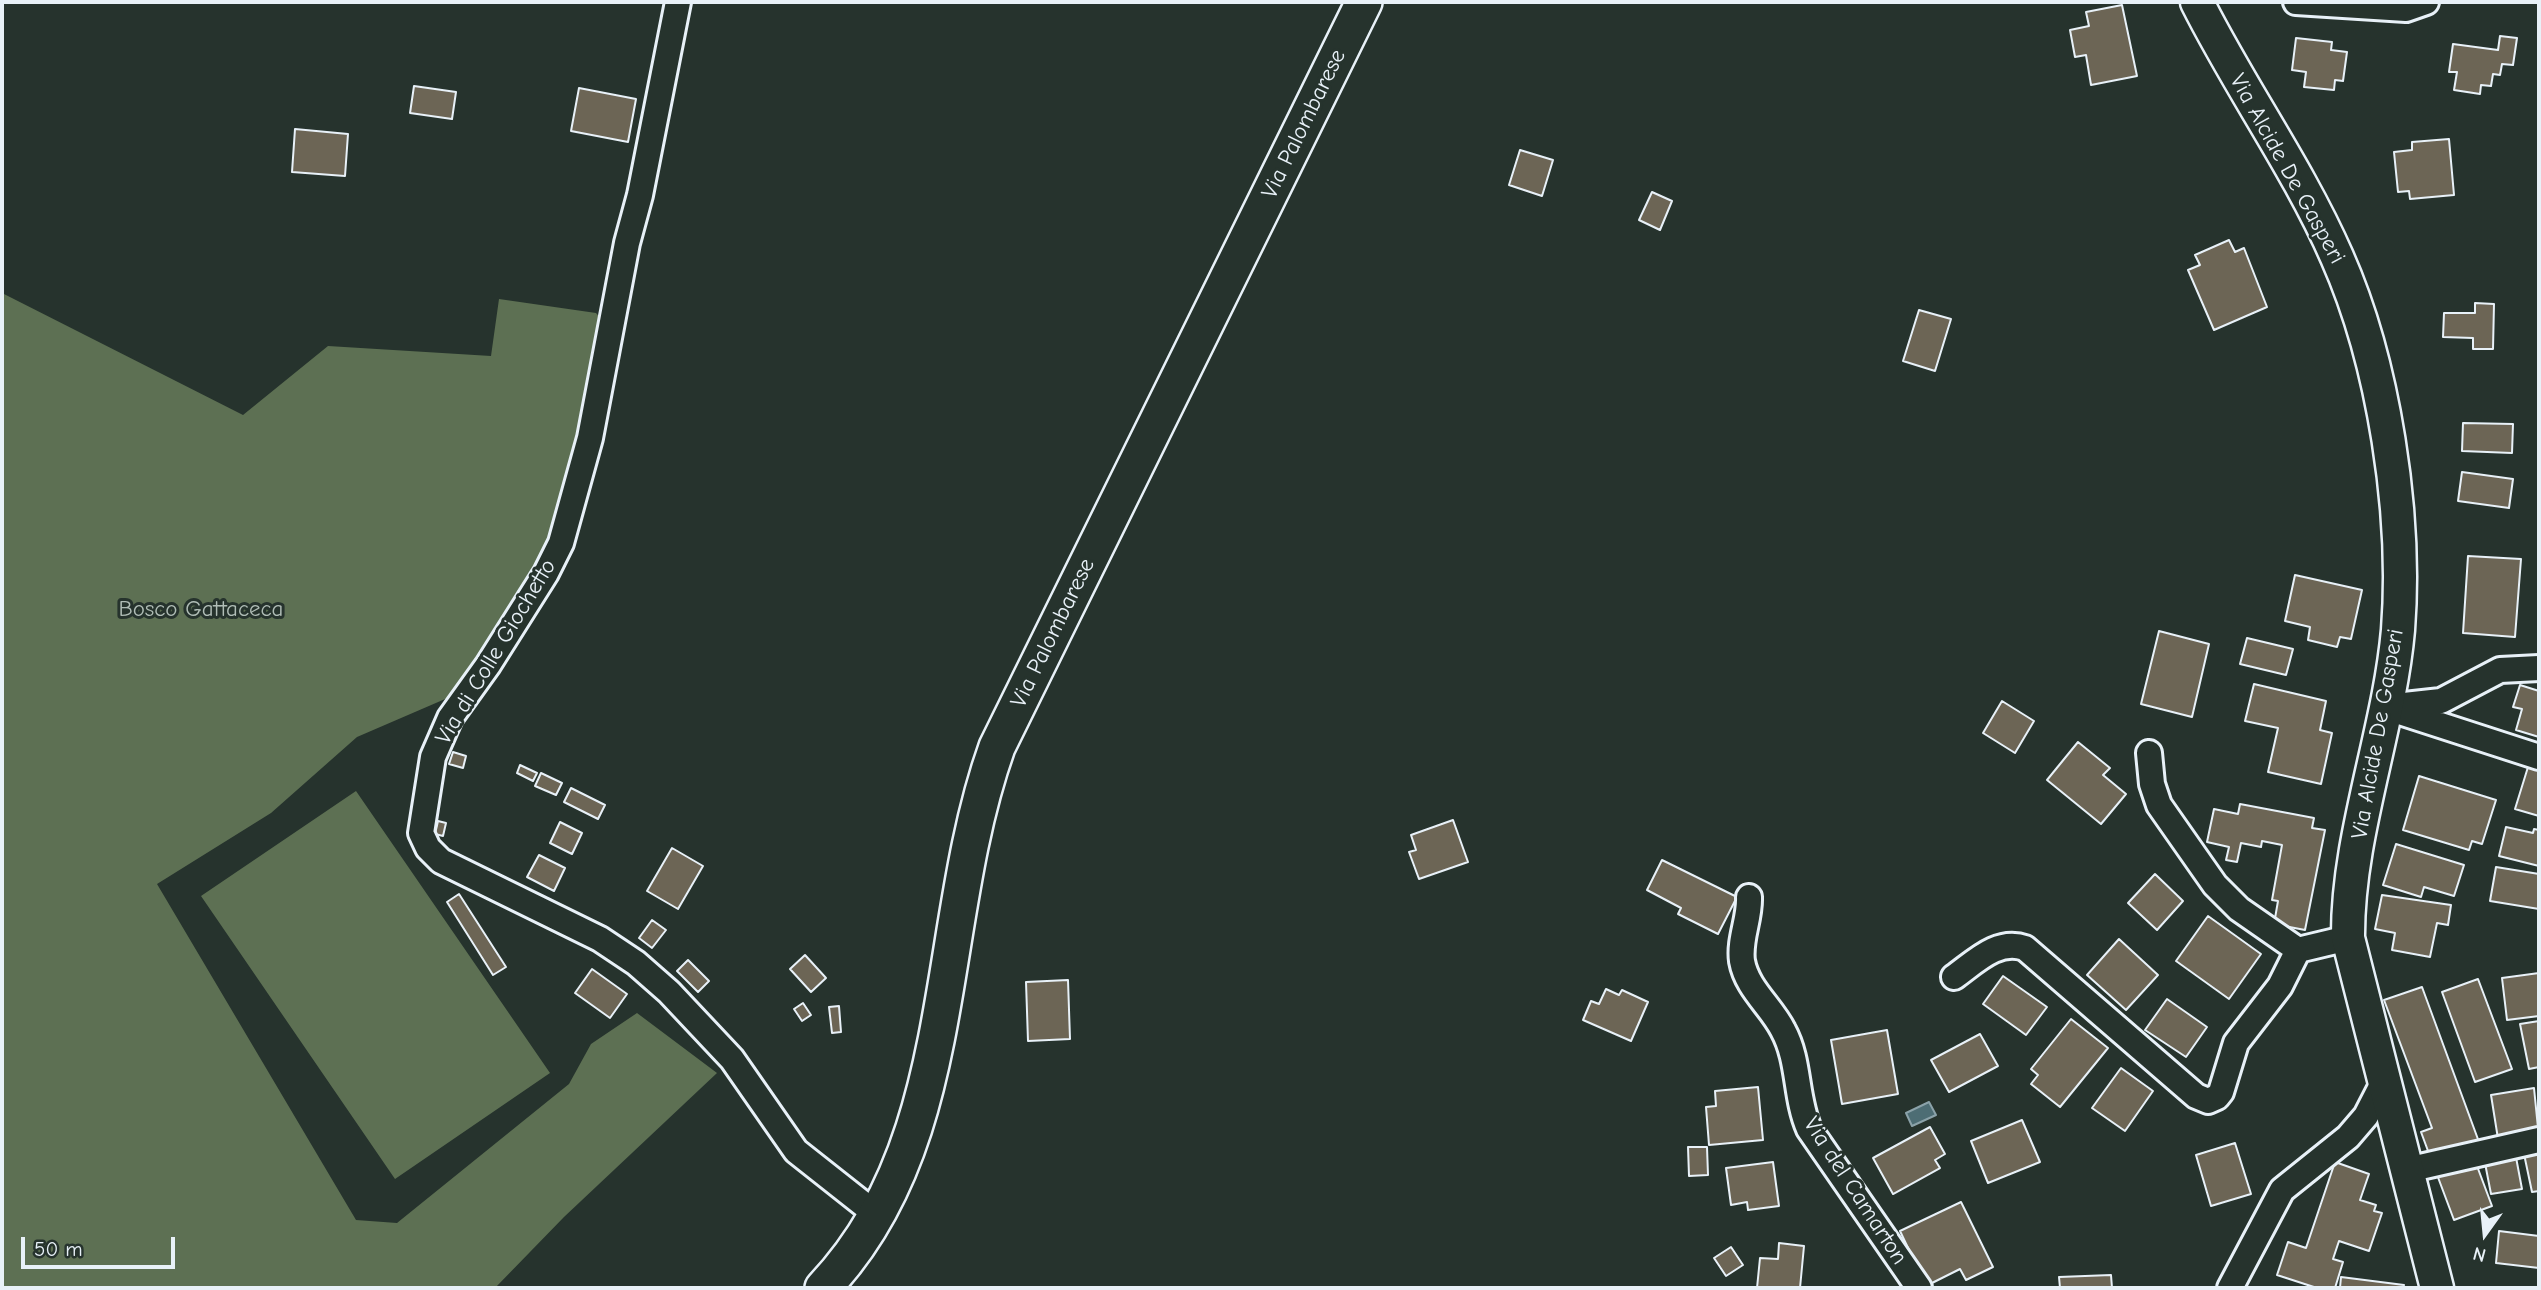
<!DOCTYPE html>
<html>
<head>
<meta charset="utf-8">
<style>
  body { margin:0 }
  #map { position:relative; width:2541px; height:1290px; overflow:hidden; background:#26332d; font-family:"Comic Neue",sans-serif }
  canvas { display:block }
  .frame { position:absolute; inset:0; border:4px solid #e8f1f8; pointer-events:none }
  .north { position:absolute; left:2450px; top:1199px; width:70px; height:70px; -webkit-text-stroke:5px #26332d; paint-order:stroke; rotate:195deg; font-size:19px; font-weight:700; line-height:28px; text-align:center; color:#e8f1f8 }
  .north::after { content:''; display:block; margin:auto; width:24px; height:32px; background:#e8f1f8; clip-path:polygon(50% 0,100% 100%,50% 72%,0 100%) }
  .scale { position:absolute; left:21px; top:1237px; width:154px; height:32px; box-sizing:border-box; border:4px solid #e8f1f8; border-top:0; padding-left:9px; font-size:21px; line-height:24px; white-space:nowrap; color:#e8f1f8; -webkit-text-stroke:5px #26332d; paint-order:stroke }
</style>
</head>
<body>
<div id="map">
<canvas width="2541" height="1290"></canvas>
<div class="frame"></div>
<div class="north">N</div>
<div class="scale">50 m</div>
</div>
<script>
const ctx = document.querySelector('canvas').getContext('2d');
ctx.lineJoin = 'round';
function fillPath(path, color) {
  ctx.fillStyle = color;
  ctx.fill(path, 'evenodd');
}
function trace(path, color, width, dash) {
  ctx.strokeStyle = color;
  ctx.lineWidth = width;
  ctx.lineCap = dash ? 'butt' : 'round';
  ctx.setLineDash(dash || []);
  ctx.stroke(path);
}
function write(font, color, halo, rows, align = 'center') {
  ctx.font = font + ' "Comic Neue",sans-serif';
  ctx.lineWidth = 6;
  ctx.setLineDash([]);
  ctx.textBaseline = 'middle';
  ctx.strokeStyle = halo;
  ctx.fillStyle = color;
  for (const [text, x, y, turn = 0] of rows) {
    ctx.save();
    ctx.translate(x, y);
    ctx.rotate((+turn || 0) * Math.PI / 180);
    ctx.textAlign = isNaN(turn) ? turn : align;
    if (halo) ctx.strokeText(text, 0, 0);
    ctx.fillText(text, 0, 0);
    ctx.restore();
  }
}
fillPath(new Path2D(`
  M 2,293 L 243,415 L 328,346 L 491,356 L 499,299 L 596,313 L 611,330 L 561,556 L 466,690 L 357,737 L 271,813 L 157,884 L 356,1220 L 397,1223 L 569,1084 L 591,1044 L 637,1013 L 717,1073 L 564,1217 L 495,1288 L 2,1288 Z
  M 356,791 L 550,1073 L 395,1179 L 201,896 Z`), '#5d7053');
const water = new Path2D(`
  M 1929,1102 L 1936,1115 L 1912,1126 L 1906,1113 Z`);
fillPath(water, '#4d6d74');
trace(water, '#8ba2a9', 2);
const building = new Path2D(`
  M 2122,5 L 2137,76 L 2091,85 L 2086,55 L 2075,57 L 2070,30 L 2089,26 L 2086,12 Z
  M 2500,36 L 2517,38 L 2513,65 L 2502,64 L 2500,75 L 2493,74 L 2491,86 L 2481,85 L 2480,94 L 2454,90 L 2457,72 L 2449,72 L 2453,44 L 2498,50 Z
  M 2296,38 L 2332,42 L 2331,50 L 2347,52 L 2343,81 L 2335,80 L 2334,90 L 2304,87 L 2306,72 L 2292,70 Z
  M 414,86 L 456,92 L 452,119 L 410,113 Z
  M 579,88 L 636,99 L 628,142 L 571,131 Z
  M 295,129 L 348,134 L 345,176 L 292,172 Z
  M 2449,139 L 2454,195 L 2410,199 L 2409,191 L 2398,192 L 2394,152 L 2412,150 L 2412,142 Z
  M 1520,150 L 1553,160 L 1542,196 L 1509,185 Z
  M 1652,192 L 1672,201 L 1660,230 L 1639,220 Z
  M 2229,240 L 2235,252 L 2244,248 L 2267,307 L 2214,330 L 2188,270 L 2200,265 L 2195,255 Z
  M 2475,303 L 2494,304 L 2493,349 L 2473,349 L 2473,338 L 2443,337 L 2444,313 L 2475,313 Z
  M 1919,310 L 1951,319 L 1935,371 L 1903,361 Z
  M 2463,423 L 2513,424 L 2512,453 L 2462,451 Z
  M 2462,472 L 2513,479 L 2509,508 L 2458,501 Z
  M 2468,556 L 2521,559 L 2515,637 L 2463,633 Z
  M 2295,575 L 2362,590 L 2351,639 L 2340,637 L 2337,647 L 2308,640 L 2310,627 L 2285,621 Z
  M 2159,631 L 2209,644 L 2192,717 L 2141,704 Z
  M 2247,638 L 2293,649 L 2286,675 L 2240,664 Z
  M 2254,684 L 2326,701 L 2320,730 L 2332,733 L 2321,784 L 2268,772 L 2278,728 L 2245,721 Z
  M 2520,685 L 2539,691 L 2539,737 L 2516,730 L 2522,709 L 2513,707 Z
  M 2002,701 L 2034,721 L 2015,753 L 1983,733 Z
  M 2078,742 L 2110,768 L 2103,775 L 2126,794 L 2101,824 L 2047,780 Z
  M 453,752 L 466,756 L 463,768 L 449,764 Z
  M 520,765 L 537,773 L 533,781 L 517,773 Z
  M 2528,767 L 2539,770 L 2539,816 L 2515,809 Z
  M 541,773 L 562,783 L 556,795 L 535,786 Z
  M 2419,776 L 2496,800 L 2482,844 L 2472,841 L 2469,850 L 2403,830 Z
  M 571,788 L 605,805 L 598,819 L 564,802 Z
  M 2240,804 L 2314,818 L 2312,828 L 2325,830 L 2305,930 L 2274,924 L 2278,901 L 2272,900 L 2282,845 L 2262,841 L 2261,847 L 2241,843 L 2237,862 L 2226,860 L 2229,847 L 2207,842 L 2214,809 L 2238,814 Z
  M 1453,820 L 1468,862 L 1419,879 L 1409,852 L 1416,850 L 1411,835 Z
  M 438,821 L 446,823 L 443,836 L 435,834 Z
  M 560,822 L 582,833 L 572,854 L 550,843 Z
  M 2506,827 L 2533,833 L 2534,829 L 2539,830 L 2539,866 L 2499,856 Z
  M 2396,844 L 2464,865 L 2454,896 L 2424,887 L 2421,897 L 2383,885 Z
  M 672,848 L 703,866 L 678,909 L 647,891 Z
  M 539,855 L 565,868 L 554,891 L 527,877 Z
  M 1662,860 L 1737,897 L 1718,934 L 1678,914 L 1681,908 L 1647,890 Z
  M 2496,867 L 2539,874 L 2539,909 L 2490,901 Z
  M 2155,874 L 2183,901 L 2157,930 L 2128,903 Z
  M 459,894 L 506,967 L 493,975 L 447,902 Z
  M 2382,895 L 2451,905 L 2448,925 L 2437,923 L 2430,957 L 2392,950 L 2395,933 L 2375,929 Z
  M 2208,916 L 2261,954 L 2229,999 L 2176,961 Z
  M 652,920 L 666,930 L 652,948 L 639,938 Z
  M 2119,939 L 2158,975 L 2126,1010 L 2087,975 Z
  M 805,955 L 826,978 L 811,992 L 790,969 Z
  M 688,960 L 709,981 L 698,992 L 677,971 Z
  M 592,969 L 627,994 L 610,1018 L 575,993 Z
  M 2539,973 L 2539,1016 L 2507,1020 L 2502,978 Z
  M 2003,976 L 2047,1007 L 2026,1035 L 1983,1004 Z
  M 2478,979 L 2512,1069 L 2475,1082 L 2442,992 Z
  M 1068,980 L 1070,1039 L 1028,1041 L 1026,982 Z
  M 2422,987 L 2479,1142 L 2431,1159 L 2421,1132 L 2432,1128 L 2384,1000 Z
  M 1606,989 L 1619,995 L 1622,990 L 1648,1002 L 1631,1041 L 1583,1020 L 1591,1001 L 1599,1004 Z
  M 2167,999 L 2207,1027 L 2186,1057 L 2145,1030 Z
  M 803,1003 L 811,1015 L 802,1021 L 794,1009 Z
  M 839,1006 L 841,1032 L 832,1033 L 829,1007 Z
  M 2071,1019 L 2108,1048 L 2060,1107 L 2031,1084 L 2038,1075 L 2031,1069 Z
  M 2539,1021 L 2539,1067 L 2529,1069 L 2520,1024 Z
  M 1887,1030 L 1898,1094 L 1842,1104 L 1831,1040 Z
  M 1980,1034 L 1998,1066 L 1949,1092 L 1931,1060 Z
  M 2121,1068 L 2153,1091 L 2125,1131 L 2092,1108 Z
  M 1758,1087 L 1763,1140 L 1709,1145 L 1706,1107 L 1716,1106 L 1715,1091 Z
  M 2534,1088 L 2539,1138 L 2499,1145 L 2491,1095 Z
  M 2022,1120 L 2040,1162 L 1988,1183 L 1971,1141 Z
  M 1930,1127 L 1945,1154 L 1935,1160 L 1940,1168 L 1893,1194 L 1873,1158 Z
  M 2235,1143 L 2251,1194 L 2211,1206 L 2196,1155 Z
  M 1688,1147 L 1707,1147 L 1708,1175 L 1689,1176 Z
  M 2539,1151 L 2539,1191 L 2532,1192 L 2524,1154 Z
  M 2515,1152 L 2522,1189 L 2491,1194 L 2484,1158 Z
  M 2474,1158 L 2492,1206 L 2454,1220 L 2436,1172 Z
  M 1773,1162 L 1779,1206 L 1748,1210 L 1747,1202 L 1731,1205 L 1726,1168 Z
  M 2335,1162 L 2369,1174 L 2360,1200 L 2376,1205 L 2374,1211 L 2382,1213 L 2369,1251 L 2339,1241 L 2333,1259 L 2343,1262 L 2335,1288 L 2317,1288 L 2277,1275 L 2288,1242 L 2306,1248 Z
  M 1961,1202 L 1993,1267 L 1966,1280 L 1960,1269 L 1926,1286 L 1900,1231 Z
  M 2499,1231 L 2539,1236 L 2539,1268 L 2496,1263 Z
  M 1779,1243 L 1804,1246 L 1800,1288 L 1757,1288 L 1760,1258 L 1778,1259 Z
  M 1731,1247 L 1743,1265 L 1726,1276 L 1714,1258 Z
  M 2111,1275 L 2112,1288 L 2060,1288 L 2059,1277 Z
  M 2341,1277 L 2404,1285 L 2403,1288 L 2340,1288 Z`);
fillPath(building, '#6c6555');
trace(building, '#e8f1f8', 2);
const minor = new Path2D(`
  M 678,2 L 640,195 L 627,243 L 590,438 L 561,543 L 546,573 L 488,665 L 450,718 L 433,757 L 421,833 L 428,848 L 441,861 L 600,939 L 636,963 L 669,992 L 732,1059 L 796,1151 L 877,1215
  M 2296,2 L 2406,9 L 2426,2
  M 2386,707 L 2441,701 L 2500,670 L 2539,668
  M 2400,712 L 2539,757
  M 2149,753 L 2152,784 L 2159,805 L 2215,885 L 2239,909 L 2298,950 L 2348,938
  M 1749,897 C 1750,919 1739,939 1742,961 C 1747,989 1771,1006 1783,1030 C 1800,1061 1795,1097 1809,1129 L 1919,1288
  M 1954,977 C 1975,962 1998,938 2025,948 L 2196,1096 L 2208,1101 L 2217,1097 L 2221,1092 L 2236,1043 L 2280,986 L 2298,950
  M 2407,1170 L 2539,1140
  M 2230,1288 L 2282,1190 L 2348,1137 L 2366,1116 L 2383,1083`);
const tertiary = new Path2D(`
  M 2197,2 C 2240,88 2298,168 2337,257 C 2384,363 2407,514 2398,630 C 2389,732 2347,836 2348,938 L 2437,1288`);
const secondary = new Path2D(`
  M 823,1288 C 962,1142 933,926 997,747 L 1364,2`);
trace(minor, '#e8f1f8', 30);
trace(tertiary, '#e8f1f8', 37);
trace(secondary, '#e8f1f8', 40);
trace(minor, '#26332d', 24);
trace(tertiary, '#26332d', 32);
trace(secondary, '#26332d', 35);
write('23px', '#e8f1f8', '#26332d', [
  ["Via Palombarese",1304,124,-64],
  ["Via Alcide De Gasperi",2287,169,61],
  ["Via Palombarese",1053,633,-64],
  ["Via di Colle Giochetto",496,652,-59],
  ["Via Alcide De Gasperi",2378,734,-80],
  ["Via del Camarton",1855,1191,57]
]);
write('23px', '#b0bdb6', '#26332d', [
  ["Bosco Gattaceca",201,609]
]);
</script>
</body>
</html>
